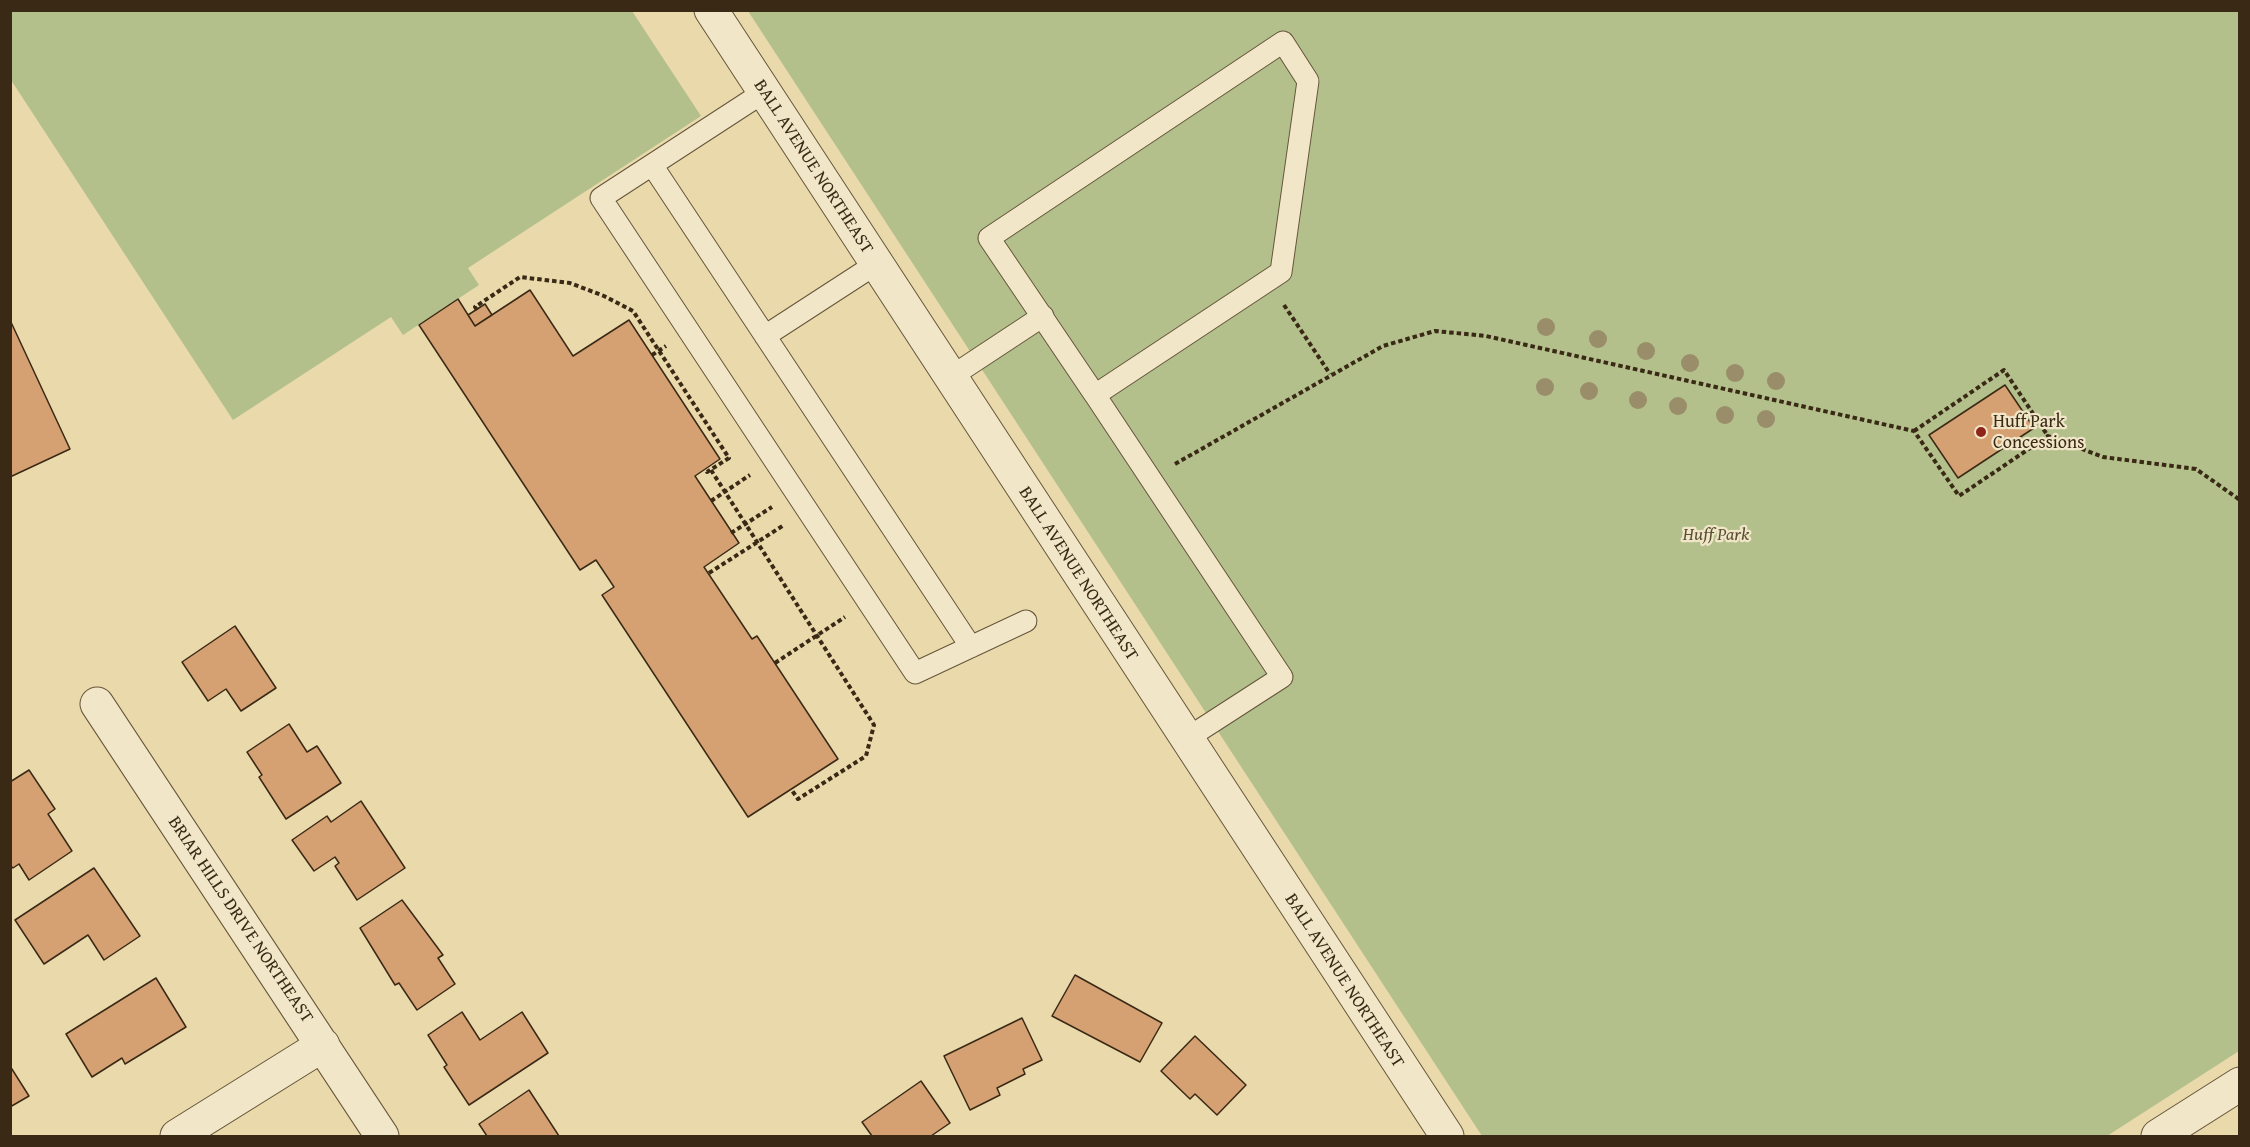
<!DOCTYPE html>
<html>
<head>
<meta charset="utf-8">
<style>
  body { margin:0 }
  #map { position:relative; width:2250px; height:1147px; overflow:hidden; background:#ead9ab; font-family:"Gentium Book Plus",serif }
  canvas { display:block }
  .frame { position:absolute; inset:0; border:12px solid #392915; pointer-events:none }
</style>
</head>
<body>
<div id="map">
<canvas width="2250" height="1147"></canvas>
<div class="frame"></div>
</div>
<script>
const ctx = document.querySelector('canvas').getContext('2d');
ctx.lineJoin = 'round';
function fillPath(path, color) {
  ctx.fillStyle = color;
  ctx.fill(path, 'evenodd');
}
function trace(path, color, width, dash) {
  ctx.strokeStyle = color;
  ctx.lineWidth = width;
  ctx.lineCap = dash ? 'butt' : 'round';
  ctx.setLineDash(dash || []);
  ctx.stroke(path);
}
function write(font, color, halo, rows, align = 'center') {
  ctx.font = font + ' "Gentium Book Plus",serif';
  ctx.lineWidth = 4.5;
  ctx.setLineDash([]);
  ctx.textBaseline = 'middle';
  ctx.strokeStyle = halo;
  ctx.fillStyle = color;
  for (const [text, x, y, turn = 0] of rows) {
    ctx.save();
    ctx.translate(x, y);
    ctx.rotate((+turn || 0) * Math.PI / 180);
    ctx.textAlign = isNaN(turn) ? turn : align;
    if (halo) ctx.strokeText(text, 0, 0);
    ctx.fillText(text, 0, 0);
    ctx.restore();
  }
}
fillPath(new Path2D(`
  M 10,11 L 632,11 L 701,116 L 468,268 L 479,285 L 403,335 L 391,317 L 233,420 L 11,80 Z
  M 748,11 L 2239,11 L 2239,1051 L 2107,1136 L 1482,1136 Z`), '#b3c08c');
const building = new Path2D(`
  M 530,290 L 573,356 L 629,320 L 720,459 L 695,476 L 739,543 L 704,567 L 752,639 L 757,636 L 838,759 L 748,817 L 602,595 L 614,587 L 596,560 L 580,570 L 419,325 L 458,299 L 475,326 Z
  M 485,304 L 492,315 L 475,326 L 468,315 Z
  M 10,320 L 70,449 L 10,477 Z
  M 2005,385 L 2034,428 L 1958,478 L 1929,435 Z
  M 235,626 L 276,688 L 241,711 L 226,689 L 208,701 L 182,662 Z
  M 289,724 L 307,752 L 317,746 L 341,783 L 286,819 L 259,777 L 262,775 L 247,752 Z
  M 29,770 L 55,809 L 48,814 L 72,851 L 29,880 L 19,864 L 13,868 L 10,865 L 10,782 Z
  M 361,801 L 405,868 L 357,900 L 335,866 L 339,863 L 335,857 L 314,871 L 292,840 L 327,816 L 331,822 Z
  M 94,868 L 140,936 L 104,960 L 88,935 L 44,964 L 15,920 Z
  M 402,900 L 443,955 L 438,958 L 455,984 L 417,1010 L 399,983 L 395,985 L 360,928 Z
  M 1075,975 L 1162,1023 L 1140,1062 L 1052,1016 Z
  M 156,978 L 186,1027 L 125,1064 L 122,1058 L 92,1077 L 66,1034 Z
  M 462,1012 L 480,1040 L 522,1012 L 548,1053 L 469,1105 L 444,1067 L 447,1065 L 428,1035 Z
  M 1022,1018 L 1042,1060 L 1023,1069 L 1025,1074 L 997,1088 L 1000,1095 L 970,1110 L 944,1056 Z
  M 1195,1036 L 1246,1085 L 1217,1115 L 1195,1094 L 1190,1099 L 1161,1071 Z
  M 10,1066 L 29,1096 L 10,1107 Z
  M 921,1081 L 950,1123 L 931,1136 L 872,1136 L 862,1122 Z
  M 529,1090 L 559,1136 L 487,1136 L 479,1124 Z`);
fillPath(building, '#d5a072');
trace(building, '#392915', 1.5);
const service = new Path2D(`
  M 1283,42 L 1308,81 L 1281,272 L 1095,395 L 989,238 Z
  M 764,92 L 601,198 L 915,673 L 1026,621
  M 652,165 L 971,647
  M 765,336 L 876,264
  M 949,378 L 1043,316
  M 1095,395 L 1282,677 L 1186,739`);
const minor = new Path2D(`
  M 97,704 L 382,1136
  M 177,1136 L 323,1045`);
const tertiary = new Path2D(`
  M 711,10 L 1447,1136
  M 2158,1136 L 2240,1084`);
trace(service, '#65553a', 23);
trace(minor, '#65553a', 35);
trace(tertiary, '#65553a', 35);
trace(new Path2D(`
  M 1284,305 L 1330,374
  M 477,310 L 475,307 L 520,277 L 570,283 L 604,296 L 633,311 L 729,458 L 707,472 L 705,469
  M 652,355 L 666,346
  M 1914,431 L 2004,370 L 2048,436
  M 1175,464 L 1383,346 L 1435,331 L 1486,336 L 1914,431 L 1959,496 L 2048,436 L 2103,457 L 2196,469 L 2240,500
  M 711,470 L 874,725 L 866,756 L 798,799 L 791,789
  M 711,501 L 750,475
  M 731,533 L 772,507
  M 709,573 L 784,525
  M 775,663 L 845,617`), '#392915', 4, [4.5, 3]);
trace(service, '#f1e6c8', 21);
trace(minor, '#f1e6c8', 33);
trace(tertiary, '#f1e6c8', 33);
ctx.fillStyle = '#9a8d69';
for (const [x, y] of [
  [1546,327],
  [1598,339],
  [1646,351],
  [1690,363],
  [1735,373],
  [1776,381],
  [1545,387],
  [1589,391],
  [1638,400],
  [1678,406],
  [1725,415],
  [1766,419]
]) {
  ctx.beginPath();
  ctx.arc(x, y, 9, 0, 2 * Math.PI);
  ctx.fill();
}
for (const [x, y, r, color] of [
  [1981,432,6,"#8f2418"]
]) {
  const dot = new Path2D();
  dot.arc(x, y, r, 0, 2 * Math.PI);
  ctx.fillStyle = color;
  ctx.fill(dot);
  trace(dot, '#f1e6c8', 2);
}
write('18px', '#392915', '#f1e6c8', [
  ["BALL AVENUE NORTHEAST",813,167,57],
  ["BALL AVENUE NORTHEAST",1078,574,57],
  ["BRIAR HILLS DRIVE NORTHEAST",240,920,56],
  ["BALL AVENUE NORTHEAST",1344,981,57]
]);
write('18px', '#392915', '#f1e6c8', [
  ["Huff Park",1993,422],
  ["Concessions",1993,443]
], 'left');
write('italic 18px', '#584f33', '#f1e6c8', [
  ["Huff Park",1716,535]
]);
</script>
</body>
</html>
